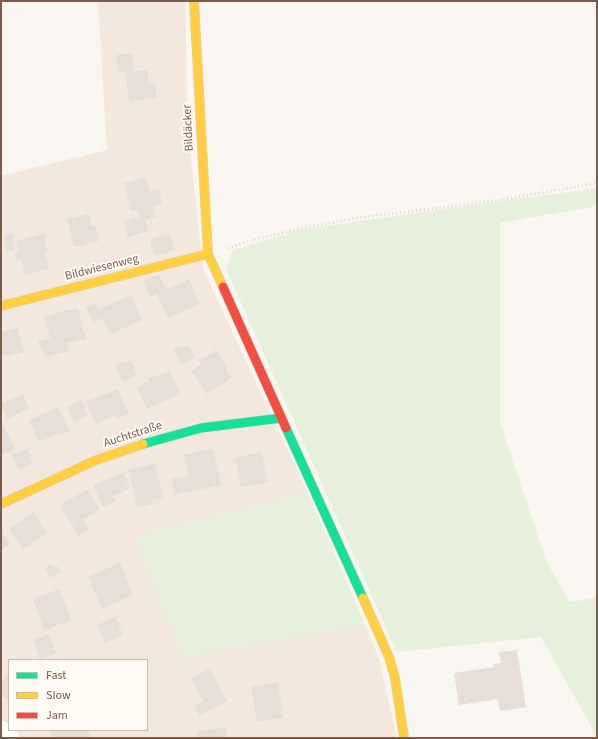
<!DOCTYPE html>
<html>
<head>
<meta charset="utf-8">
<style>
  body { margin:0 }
  #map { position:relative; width:598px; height:739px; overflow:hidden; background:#f9f5f0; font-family:"Source Sans 3",sans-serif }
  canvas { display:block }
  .frame { position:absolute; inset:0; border:2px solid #7a5c4d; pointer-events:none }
  .legend { position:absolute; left:8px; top:659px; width:140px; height:72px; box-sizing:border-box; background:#fffaf3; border:1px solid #cabbb1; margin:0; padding:5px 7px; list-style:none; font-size:12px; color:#7a5c4d }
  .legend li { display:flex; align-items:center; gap:8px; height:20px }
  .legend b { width:20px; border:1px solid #cabbb1 }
</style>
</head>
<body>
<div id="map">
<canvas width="598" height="739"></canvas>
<div class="frame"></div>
<ul class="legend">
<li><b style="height:5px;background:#16e098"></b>Fast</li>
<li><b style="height:5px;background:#ffcf43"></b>Slow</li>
<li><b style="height:5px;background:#f24e42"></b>Jam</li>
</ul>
</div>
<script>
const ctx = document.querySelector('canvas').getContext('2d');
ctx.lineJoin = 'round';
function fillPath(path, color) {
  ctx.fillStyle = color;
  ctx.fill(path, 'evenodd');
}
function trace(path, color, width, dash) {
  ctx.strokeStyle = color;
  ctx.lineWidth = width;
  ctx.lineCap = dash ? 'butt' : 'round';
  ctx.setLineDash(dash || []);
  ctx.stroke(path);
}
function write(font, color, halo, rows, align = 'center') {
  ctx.font = font + ' "Source Sans 3",sans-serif';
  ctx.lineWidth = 4;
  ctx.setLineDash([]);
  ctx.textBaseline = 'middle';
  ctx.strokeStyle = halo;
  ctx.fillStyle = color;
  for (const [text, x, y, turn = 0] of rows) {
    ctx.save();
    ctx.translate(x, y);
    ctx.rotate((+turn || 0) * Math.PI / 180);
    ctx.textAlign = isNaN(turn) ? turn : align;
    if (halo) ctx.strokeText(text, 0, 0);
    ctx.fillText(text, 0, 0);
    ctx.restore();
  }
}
fillPath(new Path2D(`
  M 98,1 L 185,1 L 188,131 L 203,269 L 308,493 L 134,537 L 365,625 L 379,659 L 397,738 L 1,738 L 1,176 L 107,150 ZM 9,660 L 147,660 L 147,730 L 9,730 Z`), '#f2e8de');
fillPath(new Path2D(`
  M 597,188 L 597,206 L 500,223 L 500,422 L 547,563 L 570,602 L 597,598 L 597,738 L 595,738 L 591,726 L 541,637 L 397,652 L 226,269 L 233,250 L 300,230 L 394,216 Z
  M 308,493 L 365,625 L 182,657 L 134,537 Z`), '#e7f0db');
fillPath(new Path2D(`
  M 132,53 L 134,71 L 147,70 L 149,83 L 155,82 L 157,98 L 129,101 L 125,72 L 118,73 L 116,55 Z
  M 146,178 L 150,192 L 159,189 L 162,204 L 153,206 L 156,217 L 145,219 L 148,231 L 128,237 L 124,221 L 139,218 L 137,210 L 131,211 L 124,183 Z
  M 89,214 L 92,226 L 95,225 L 99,241 L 74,247 L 67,219 Z
  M 12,234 L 15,250 L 7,252 L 3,236 Z
  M 44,234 L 48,252 L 45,253 L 49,268 L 25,275 L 21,259 L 17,260 L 15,253 L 19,252 L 16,241 Z
  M 170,234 L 174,250 L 154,256 L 150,239 Z
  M 159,274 L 166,290 L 189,279 L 200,304 L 168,318 L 157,294 L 150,297 L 143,281 Z
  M 131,295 L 142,320 L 110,334 L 102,318 L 93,322 L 86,307 L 96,303 L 99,309 Z
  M 78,308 L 86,339 L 67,343 L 69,351 L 45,357 L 38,341 L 50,338 L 44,316 Z
  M 18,328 L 24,352 L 7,356 L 7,354 L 1,355 L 1,332 Z
  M 189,346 L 195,358 L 181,365 L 173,348 Z
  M 216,350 L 228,368 L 225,369 L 231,378 L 207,394 L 191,371 L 201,364 L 199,361 Z
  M 131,361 L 137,375 L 123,382 L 115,365 Z
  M 170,371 L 180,394 L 147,409 L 137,387 L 150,381 L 148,378 L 155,375 L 156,377 Z
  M 117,389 L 129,413 L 116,419 L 115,415 L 96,424 L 86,402 Z
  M 23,395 L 29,409 L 7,419 L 1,403 Z
  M 81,400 L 88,415 L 74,422 L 67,407 Z
  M 58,407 L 70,431 L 58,436 L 56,434 L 39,442 L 29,420 Z
  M 4,425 L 15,449 L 1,455 L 1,427 Z
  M 27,449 L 33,463 L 19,470 L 12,455 Z
  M 213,449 L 221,485 L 175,495 L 172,479 L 188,476 L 184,455 Z
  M 262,452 L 268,482 L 241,487 L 235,458 Z
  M 155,463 L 163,498 L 151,500 L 152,504 L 137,507 L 128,470 Z
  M 123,473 L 130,488 L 113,496 L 116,502 L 103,507 L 93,485 Z
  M 87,489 L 100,509 L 83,520 L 89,529 L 79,536 L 60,506 Z
  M 33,512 L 47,533 L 23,549 L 9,529 Z
  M 1,531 L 10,544 L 1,550 Z
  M 120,563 L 133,595 L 102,609 L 88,577 Z
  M 52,564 L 53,568 L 58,566 L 61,572 L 50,578 L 45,568 Z
  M 60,589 L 71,620 L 44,630 L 33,598 Z
  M 115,617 L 123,635 L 105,643 L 97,625 Z
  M 49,634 L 56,654 L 40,660 L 33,639 Z
  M 517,650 L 526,707 L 500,711 L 498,699 L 459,705 L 454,673 L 494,667 L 493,664 L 501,663 L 499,652 Z
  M 210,669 L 227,702 L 199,715 L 195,706 L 203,702 L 191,678 Z
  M 9,674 L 9,697 L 7,700 L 1,695 L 1,682 Z
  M 278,682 L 283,718 L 257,722 L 251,687 Z
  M 226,727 L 228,738 L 198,738 L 197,732 Z
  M 50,730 L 88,730 L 91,737 L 87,738 L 53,738 Z`), '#e6ded7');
const street = new Path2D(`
  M 1,730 L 10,738`);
const fast = new Path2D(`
  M 286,428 L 363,598
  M 143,444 L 201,428 L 281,418`);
const slow = new Path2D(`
  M 194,1 L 208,254 L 223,287
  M 1,306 L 208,254
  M 1,504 L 94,461 L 143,444
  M 363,598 L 389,657 L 395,678 L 404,738`);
const jam = new Path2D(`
  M 223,287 L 286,428`);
trace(street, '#d7d1cb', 21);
trace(fast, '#d9d2cb', 10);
trace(slow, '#d9d2cb', 10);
trace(jam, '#d9d2cb', 10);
trace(new Path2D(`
  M 228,248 L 253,240 L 303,228 L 358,218 L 500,200 L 597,183`), '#dcd5d0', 2.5, [1, 3]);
trace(street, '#fefefd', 20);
trace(fast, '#16e098', 9);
trace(slow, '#ffcf43', 9);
trace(jam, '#f24e42', 9);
write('12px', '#7a5c4d', '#fffaf3', [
  ["Bildäcker",189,128,-93],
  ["Bildwiesenweg",102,268,-14],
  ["Auchtstraße",133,435,-18]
]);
</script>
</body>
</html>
